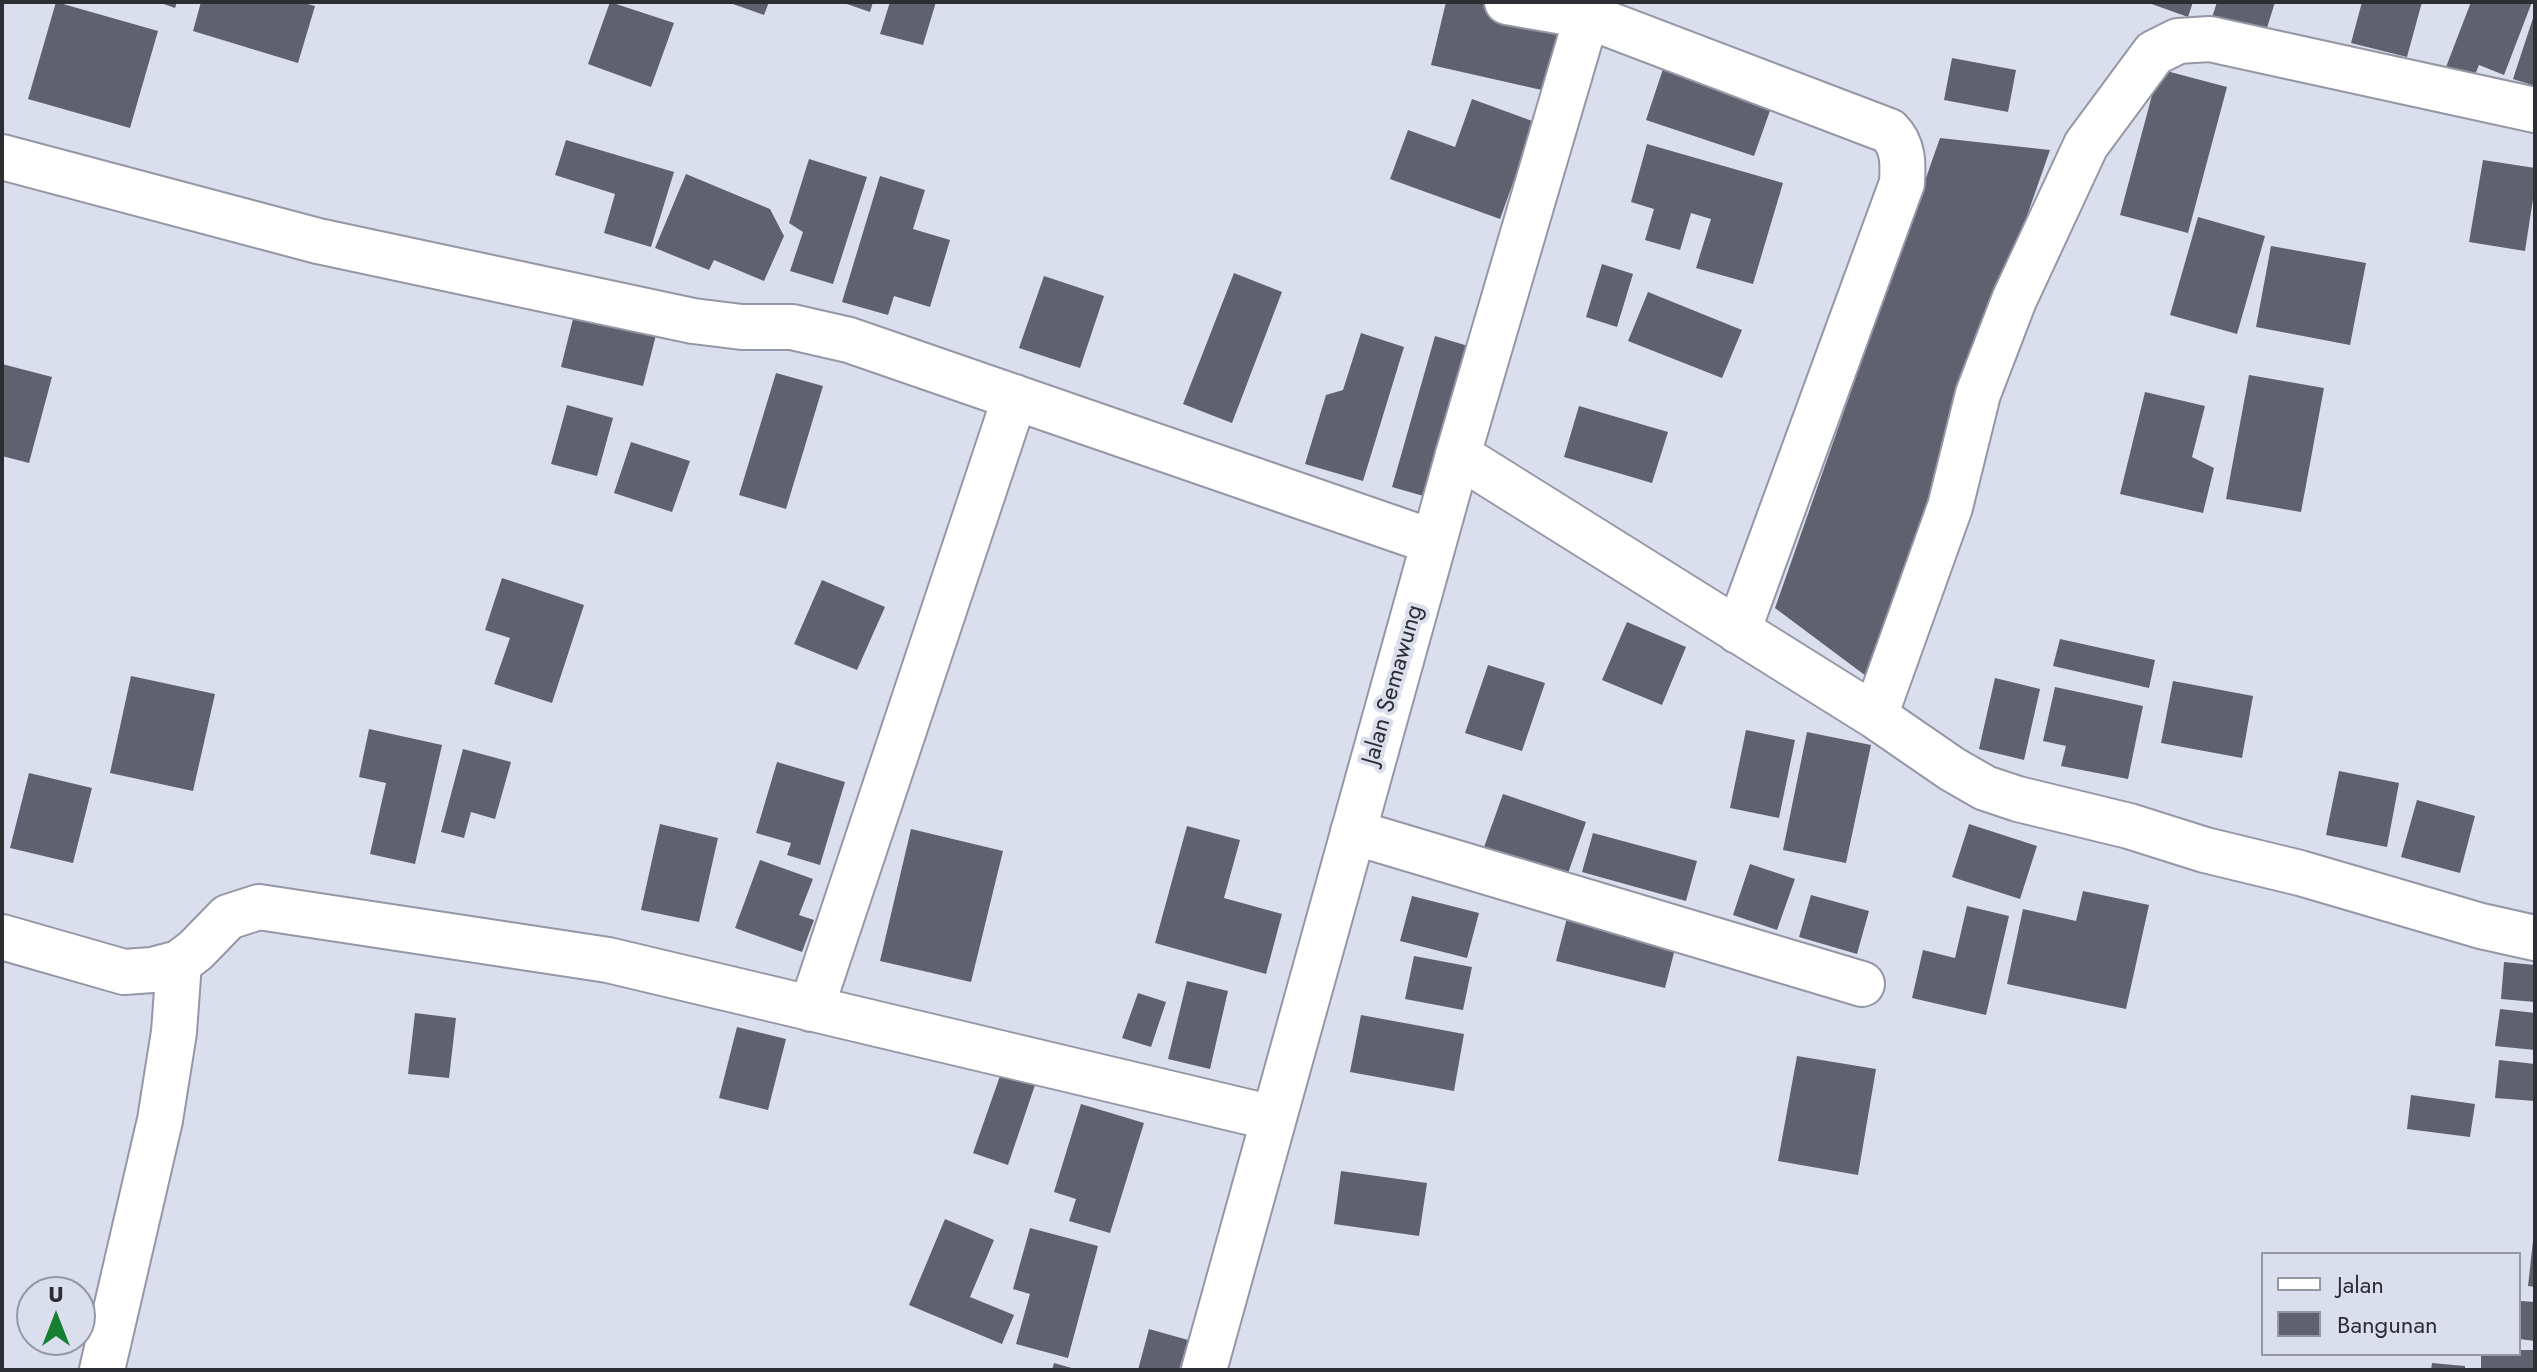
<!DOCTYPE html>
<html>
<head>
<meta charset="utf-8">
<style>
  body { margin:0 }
  #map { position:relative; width:2537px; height:1372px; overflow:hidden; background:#dbdeed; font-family:Jost,sans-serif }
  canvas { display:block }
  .frame { position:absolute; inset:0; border:4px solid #2d2e33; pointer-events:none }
  .legend { position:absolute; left:2261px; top:1252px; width:260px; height:104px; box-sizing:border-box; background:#dbdeed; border:2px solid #9598a3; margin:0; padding:10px 14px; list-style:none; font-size:24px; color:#2d2e33 }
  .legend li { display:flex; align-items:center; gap:16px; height:40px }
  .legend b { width:40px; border:2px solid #9598a3 }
  .north { position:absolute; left:16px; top:1276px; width:80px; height:80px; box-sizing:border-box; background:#dbdeed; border:2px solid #9598a3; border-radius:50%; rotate:0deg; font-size:22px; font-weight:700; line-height:32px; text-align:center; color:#2d2e33 }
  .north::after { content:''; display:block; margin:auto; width:28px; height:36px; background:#177d30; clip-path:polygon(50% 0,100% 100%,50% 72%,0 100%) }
</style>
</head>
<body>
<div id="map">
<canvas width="2537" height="1372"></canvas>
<div class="frame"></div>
<ul class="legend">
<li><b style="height:10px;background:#fff"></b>Jalan</li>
<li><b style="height:22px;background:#5f616e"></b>Bangunan</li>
</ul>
<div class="north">U</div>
</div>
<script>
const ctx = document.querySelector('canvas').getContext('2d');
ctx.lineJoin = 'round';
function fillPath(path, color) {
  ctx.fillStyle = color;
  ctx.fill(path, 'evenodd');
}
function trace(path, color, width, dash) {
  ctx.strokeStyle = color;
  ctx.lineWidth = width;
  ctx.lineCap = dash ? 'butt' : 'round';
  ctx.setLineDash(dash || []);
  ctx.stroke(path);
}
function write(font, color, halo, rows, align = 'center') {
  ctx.font = font + ' Jost,sans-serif';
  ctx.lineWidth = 8;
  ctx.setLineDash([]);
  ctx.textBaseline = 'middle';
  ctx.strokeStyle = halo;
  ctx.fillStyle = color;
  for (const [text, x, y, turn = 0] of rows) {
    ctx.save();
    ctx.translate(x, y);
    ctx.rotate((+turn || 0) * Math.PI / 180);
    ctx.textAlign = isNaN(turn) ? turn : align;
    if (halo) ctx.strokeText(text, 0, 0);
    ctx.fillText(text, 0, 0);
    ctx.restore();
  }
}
fillPath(new Path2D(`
  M 56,2 L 158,31 L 130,128 L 28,99 Z
  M 158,2 L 177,2 L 175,8 Z
  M 201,2 L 300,2 L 315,6 L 298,63 L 193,31 Z
  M 610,2 L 674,23 L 651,87 L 588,64 Z
  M 733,2 L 769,2 L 764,15 L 733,4 Z
  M 841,2 L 873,2 L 870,12 Z
  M 890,2 L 936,2 L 923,45 L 880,34 Z
  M 1446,2 L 1481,2 L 1572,23 L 1555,93 L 1431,65 Z
  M 2146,2 L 2193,2 L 2188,17 Z
  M 2217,2 L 2275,2 L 2261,47 L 2208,30 Z
  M 2362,2 L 2422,2 L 2407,57 L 2351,43 Z
  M 2471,2 L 2532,2 L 2504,75 L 2479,65 L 2474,77 L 2446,67 Z
  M 2534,15 L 2535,15 L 2535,86 L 2513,79 Z
  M 1952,58 L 2016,70 L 2008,112 L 1944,100 Z
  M 1663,69 L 1772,105 L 1754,156 L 1646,120 Z
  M 2159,69 L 2227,87 L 2188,233 L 2120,215 Z
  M 1472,99 L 1535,122 L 1500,219 L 1390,179 L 1408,130 L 1455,147 Z
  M 1940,138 L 2050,150 L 1866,676 L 1775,608 Z
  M 566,140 L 674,172 L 651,247 L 604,233 L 615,194 L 555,175 Z
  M 1647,144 L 1783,183 L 1753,284 L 1696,268 L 1711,219 L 1691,213 L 1680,250 L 1645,240 L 1654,209 L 1631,202 Z
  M 809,159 L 867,177 L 833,284 L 790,271 L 803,232 L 789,223 Z
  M 2483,160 L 2535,168 L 2535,186 L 2525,251 L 2469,242 Z
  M 686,174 L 770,209 L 784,236 L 764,281 L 714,260 L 709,270 L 655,248 Z
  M 880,176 L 925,190 L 913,229 L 950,240 L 930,307 L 894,296 L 888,315 L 842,302 Z
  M 2198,217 L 2265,236 L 2237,334 L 2170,315 Z
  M 2271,246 L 2366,263 L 2350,345 L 2256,327 Z
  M 1602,264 L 1633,274 L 1617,327 L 1586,317 Z
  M 1234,273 L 1282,292 L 1232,423 L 1183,404 Z
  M 1044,276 L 1104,296 L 1080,368 L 1019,348 Z
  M 1648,292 L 1742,330 L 1722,378 L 1628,341 Z
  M 575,311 L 657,331 L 643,386 L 561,367 Z
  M 1361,333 L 1404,347 L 1363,481 L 1305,464 L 1326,395 L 1343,390 Z
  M 1435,336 L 1478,349 L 1434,499 L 1392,487 Z
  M 2,364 L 52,377 L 29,463 L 2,456 Z
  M 776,373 L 823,386 L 786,509 L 739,495 Z
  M 2249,375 L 2324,388 L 2301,512 L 2226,499 Z
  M 2145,392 L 2205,406 L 2192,457 L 2214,468 L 2203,513 L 2120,494 Z
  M 567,405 L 613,418 L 597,476 L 551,464 Z
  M 1579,406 L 1668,432 L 1652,483 L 1564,457 Z
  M 631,442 L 690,461 L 672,512 L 614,493 Z
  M 502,578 L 584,605 L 552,703 L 494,684 L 510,638 L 485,630 Z
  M 822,580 L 885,607 L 857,670 L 794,644 Z
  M 1627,622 L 1686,647 L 1662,705 L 1602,680 Z
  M 2060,639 L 2155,660 L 2149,688 L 2053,666 Z
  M 1488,665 L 1545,683 L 1522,751 L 1465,733 Z
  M 131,676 L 215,694 L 193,791 L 110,773 Z
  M 1995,678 L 2040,689 L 2024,760 L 1979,749 Z
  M 2173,681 L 2253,696 L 2242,758 L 2161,743 Z
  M 2055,687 L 2143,706 L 2128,779 L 2061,766 L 2066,746 L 2043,741 Z
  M 369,729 L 442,745 L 415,864 L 370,854 L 386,783 L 359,777 Z
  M 1746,730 L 1795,740 L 1779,818 L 1730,808 Z
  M 1807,732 L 1871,745 L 1846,863 L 1783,850 Z
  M 463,749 L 511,762 L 495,819 L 471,812 L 464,838 L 441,832 Z
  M 777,762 L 845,782 L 820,865 L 787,855 L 791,843 L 756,833 Z
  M 2339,771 L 2399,783 L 2387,847 L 2326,835 Z
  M 29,773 L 92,788 L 73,863 L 10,848 Z
  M 1503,794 L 1586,822 L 1566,879 L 1483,850 Z
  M 2417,800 L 2475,816 L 2460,873 L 2401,857 Z
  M 660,824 L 718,838 L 699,922 L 641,910 Z
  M 1969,824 L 2037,846 L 2020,899 L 1952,877 Z
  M 1187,826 L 1240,840 L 1224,898 L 1282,914 L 1266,974 L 1155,943 Z
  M 911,829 L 1003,851 L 971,982 L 880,961 Z
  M 1593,833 L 1697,861 L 1686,901 L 1582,872 Z
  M 760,860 L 813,879 L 799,915 L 814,920 L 802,952 L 735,928 Z
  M 1750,864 L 1795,879 L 1777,930 L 1733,915 Z
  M 2083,891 L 2149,905 L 2126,1009 L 2007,984 L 2023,909 L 2076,921 Z
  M 1811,895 L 1869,911 L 1857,954 L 1799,937 Z
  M 1412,896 L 1479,913 L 1467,958 L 1400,941 Z
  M 1967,906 L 2009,916 L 1986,1015 L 1912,998 L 1923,950 L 1955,958 Z
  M 1569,910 L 1678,937 L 1665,988 L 1556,961 Z
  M 1414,956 L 1472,967 L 1463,1010 L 1405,999 Z
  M 2504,962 L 2535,965 L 2535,1002 L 2501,999 Z
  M 1187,981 L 1228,991 L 1210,1069 L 1168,1059 Z
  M 1138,993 L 1166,1002 L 1151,1047 L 1122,1038 Z
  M 2500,1009 L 2535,1013 L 2535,1050 L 2495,1046 Z
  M 415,1013 L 456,1018 L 449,1078 L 408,1074 Z
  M 1361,1015 L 1464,1034 L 1454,1091 L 1350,1072 Z
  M 737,1027 L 786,1039 L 768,1110 L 719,1098 Z
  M 1797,1056 L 1876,1069 L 1858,1175 L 1778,1161 Z
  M 2499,1060 L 2535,1064 L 2535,1101 L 2495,1098 Z
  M 1001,1073 L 1035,1085 L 1008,1165 L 973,1153 Z
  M 2411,1095 L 2475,1104 L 2470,1137 L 2407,1129 Z
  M 1081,1104 L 1144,1123 L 1110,1233 L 1069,1221 L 1076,1199 L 1054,1192 Z
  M 1341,1171 L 1427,1183 L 1419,1236 L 1334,1224 Z
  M 945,1219 L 994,1240 L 970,1297 L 1014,1315 L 1002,1344 L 909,1305 Z
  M 1030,1228 L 1098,1246 L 1068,1358 L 1016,1344 L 1030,1294 L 1013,1289 Z
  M 2533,1241 L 2535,1241 L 2535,1287 L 2528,1286 Z
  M 2521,1301 L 2535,1302 L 2535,1341 L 2519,1339 Z
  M 1149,1329 L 1188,1340 L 1179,1370 L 1138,1370 Z
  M 2519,1350 L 2535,1350 L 2534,1370 L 2481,1370 L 2481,1354 L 2519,1354 Z
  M 1054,1363 L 1075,1369 L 1075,1370 L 1052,1370 Z
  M 2432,1363 L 2465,1366 L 2465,1370 L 2431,1370 Z`), '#5f616e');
const minor = new Path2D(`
  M 1507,2 L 1587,16 L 1889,131 C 1904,146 1903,164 1902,183 L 1738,631
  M 2,157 L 318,241 L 693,321 L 742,327 L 792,327 L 849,340 L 1433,542
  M 1458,455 L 1875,716 L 1952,769 L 1985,788 L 2018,799 L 2129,826 L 2205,850 L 2300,873 L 2481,926 L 2535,938
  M 1875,716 L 1950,507 L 1978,394 L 2014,300 L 2086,145 L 2154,53 L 2178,41 L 2210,39 L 2535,110
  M 1353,832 L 1862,984
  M 2,937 L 124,972 L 152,970 L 179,963 L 196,950 L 228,917 L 259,907 L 608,960 L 1273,1118
  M 811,1009 L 1015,397
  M 102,1370 L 160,1120 L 174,1032 L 179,963`);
const tertiary = new Path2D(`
  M 1204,1370 L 1458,455 L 1591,2`);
trace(minor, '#9497a5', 48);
trace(tertiary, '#9497a5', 48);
trace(minor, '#fff', 44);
trace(tertiary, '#fff', 44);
write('24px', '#2d2e33', '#dbdeed', [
  ["Jalan Semawung",1394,685,-74]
]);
</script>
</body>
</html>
